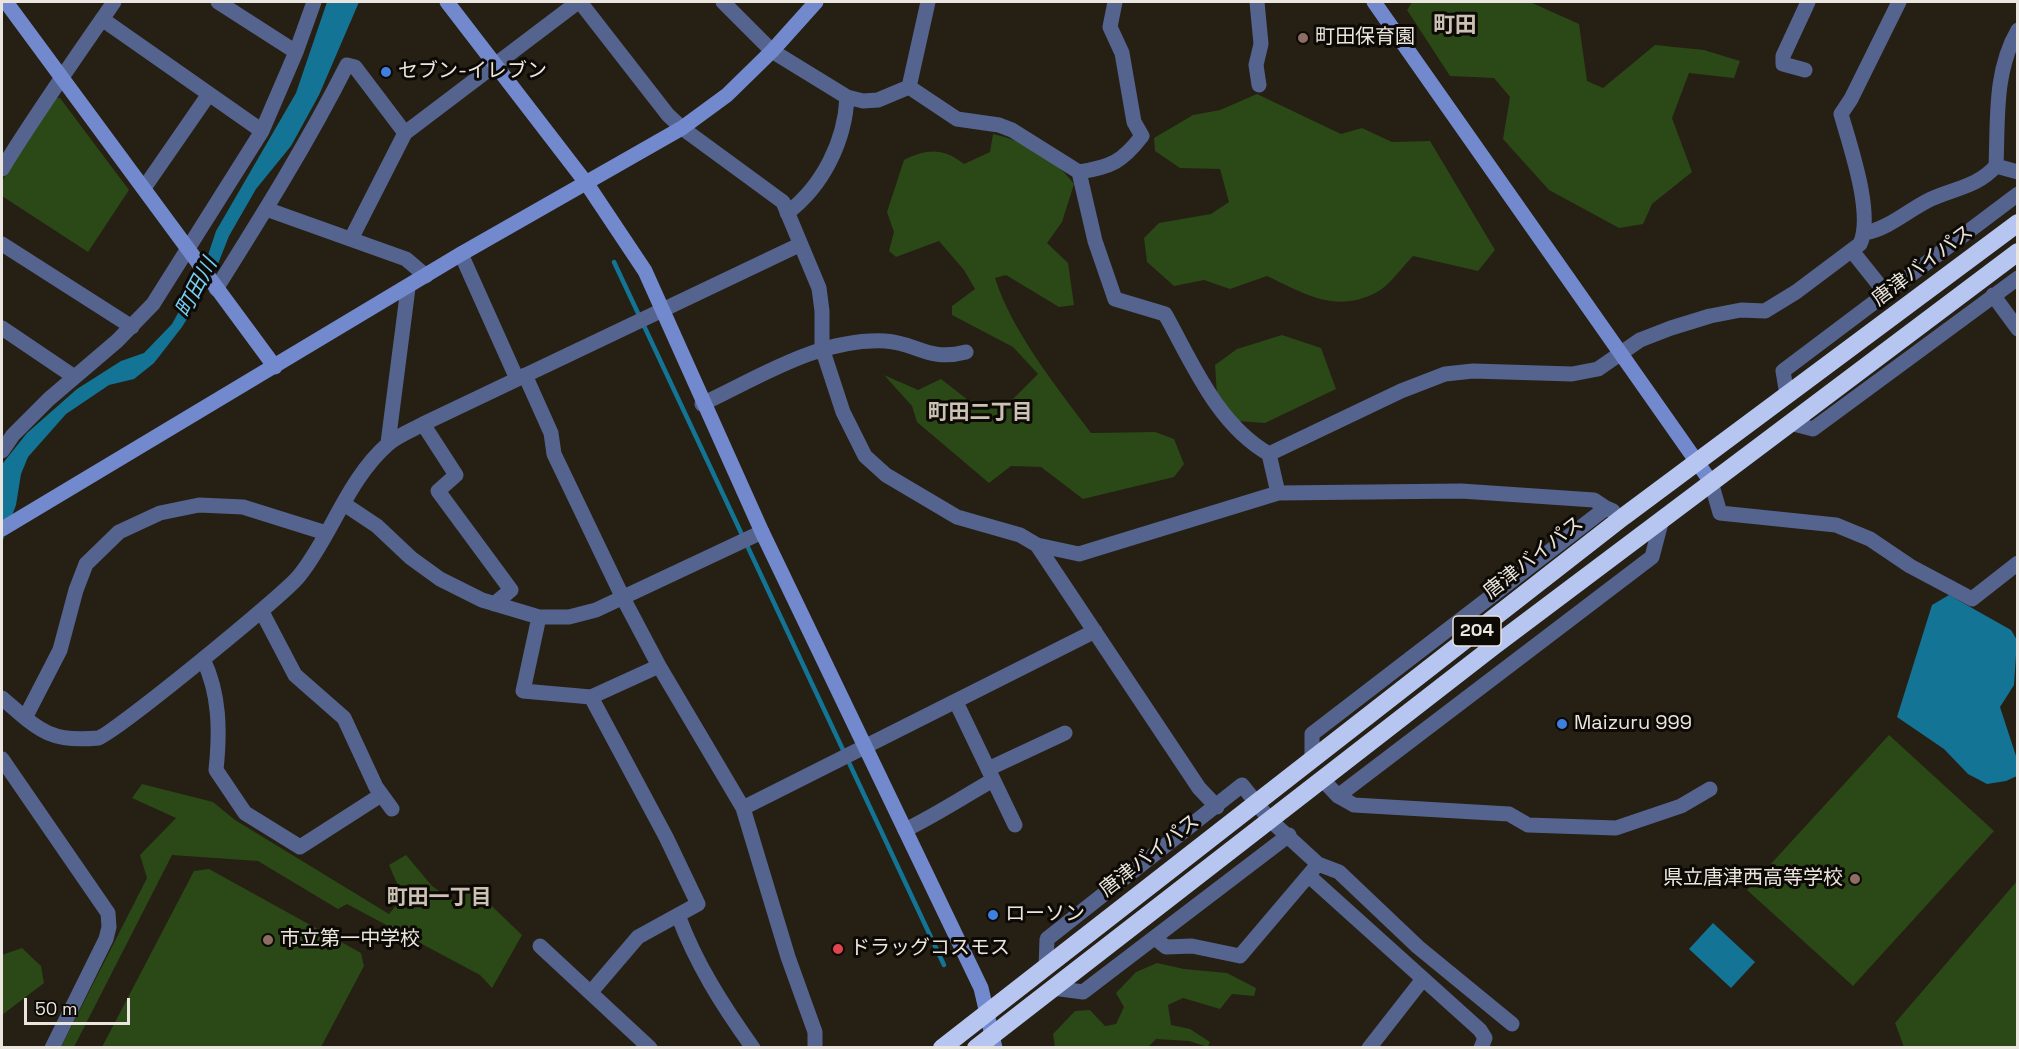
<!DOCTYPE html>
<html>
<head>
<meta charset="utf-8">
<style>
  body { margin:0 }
  #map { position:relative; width:2019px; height:1049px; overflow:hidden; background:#261f14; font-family:"Space Grotesk",sans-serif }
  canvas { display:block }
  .frame { position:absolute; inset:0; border:3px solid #eae5de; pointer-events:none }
  .scale { position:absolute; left:24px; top:998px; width:106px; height:27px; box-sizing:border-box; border:3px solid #eae5de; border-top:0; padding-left:8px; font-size:18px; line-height:21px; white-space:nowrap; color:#eae5de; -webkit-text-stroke:4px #0d0905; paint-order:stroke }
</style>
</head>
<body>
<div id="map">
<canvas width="2019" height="1049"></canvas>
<div class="frame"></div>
<div class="scale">50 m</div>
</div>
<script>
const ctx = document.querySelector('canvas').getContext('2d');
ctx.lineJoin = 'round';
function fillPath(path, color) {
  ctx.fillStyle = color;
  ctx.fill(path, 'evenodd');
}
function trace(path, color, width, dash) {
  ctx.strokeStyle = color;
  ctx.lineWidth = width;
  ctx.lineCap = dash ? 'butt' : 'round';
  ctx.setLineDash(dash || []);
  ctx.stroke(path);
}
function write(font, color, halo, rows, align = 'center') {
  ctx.font = font + ' "Space Grotesk","Noto Sans JP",sans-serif';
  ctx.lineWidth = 6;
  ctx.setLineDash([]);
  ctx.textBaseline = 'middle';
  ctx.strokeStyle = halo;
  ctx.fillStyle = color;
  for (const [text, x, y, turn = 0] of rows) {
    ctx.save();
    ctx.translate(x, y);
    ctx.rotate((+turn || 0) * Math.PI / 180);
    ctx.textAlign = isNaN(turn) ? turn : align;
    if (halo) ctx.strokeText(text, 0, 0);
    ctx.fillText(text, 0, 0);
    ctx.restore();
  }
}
fillPath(new Path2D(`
  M 1412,2 L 1530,2 L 1579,24 L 1587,81 L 1603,88 L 1655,45 L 1704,50 L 1740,61 L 1734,78 L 1689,73 L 1672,118 L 1692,172 L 1652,204 L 1643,224 L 1619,228 L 1549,190 L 1503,139 L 1510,97 L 1494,78 L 1450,76 L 1407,10 Z
  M 1257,94 L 1341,134 L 1362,128 L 1392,142 L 1430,141 L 1495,250 L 1478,271 L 1413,256 C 1402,267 1390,285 1377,292 C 1336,314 1305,294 1267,276 L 1230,289 L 1204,280 L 1174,286 L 1147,262 L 1144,238 L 1159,223 L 1211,214 L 1229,202 L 1220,169 L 1180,168 L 1155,151 L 1154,138 L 1193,115 L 1220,110 Z
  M 54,98 L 60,98 L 129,190 L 88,252 L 2,196 L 2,181 Z
  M 993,134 C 1024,141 1055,158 1074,184 L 1062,222 L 1047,243 L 1068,263 L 1074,305 L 1059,307 L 1006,275 L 995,278 C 1011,330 1058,389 1091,433 L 1155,432 L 1174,439 L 1184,464 L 1174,477 L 1083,499 L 1041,467 L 1011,466 L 989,483 L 917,422 L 912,406 L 884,375 L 918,390 L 941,379 L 968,400 L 1006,406 L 1038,374 L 1013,347 L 952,315 L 952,306 L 975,289 L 964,270 L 939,241 L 896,257 L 889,251 L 894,232 L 887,212 L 904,160 C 927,148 944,148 964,164 L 990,152 Z
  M 1282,335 L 1321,348 L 1336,389 L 1265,423 L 1237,421 L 1217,395 L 1215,365 L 1237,349 Z
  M 1889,735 L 1994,831 L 1853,986 L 1747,890 Z
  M 142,784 L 213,802 L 235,820 L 389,914 L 403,897 L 389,865 L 406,855 L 432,886 L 455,902 L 473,888 L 522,935 L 492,988 L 480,975 L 347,904 L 338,909 L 258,861 L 172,855 L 74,1047 L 61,1047 L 147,878 L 140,855 L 176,818 L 132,798 Z
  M 209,869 L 361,953 L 364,966 L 321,1047 L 102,1047 L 194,871 Z
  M 2017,881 L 2017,1047 L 1904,1047 L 1895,1023 Z
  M 22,948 L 41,966 L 44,983 L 2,1015 L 2,955 Z
  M 1157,963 L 1184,969 L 1227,973 L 1256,988 L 1254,996 L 1232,994 L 1220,1009 L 1183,998 L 1168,1005 L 1171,1025 L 1190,1029 L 1210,1042 L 1208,1047 L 1189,1041 L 1156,1039 L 1148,1047 L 1055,1047 L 1053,1034 L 1075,1011 L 1090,1010 L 1105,1026 L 1116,1024 L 1124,1007 L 1116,993 L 1136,972 Z`), '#2b4817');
fillPath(new Path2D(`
  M 327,2 L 359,2 L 319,95 L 291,146 L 256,189 L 229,236 L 214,274 L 182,327 L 154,363 L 134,379 L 109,385 L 66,414 L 28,457 L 21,474 L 16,505 L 2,543 L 3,463 L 27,433 L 77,389 L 121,361 L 144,353 L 172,324 L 205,264 L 216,231 L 296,93 Z
  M 1949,595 L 2011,630 L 2017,640 L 2014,685 L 2000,707 L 2017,759 L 2017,776 L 2006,781 L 1987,784 L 1968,774 L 1944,749 L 1897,717 L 1932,605 Z
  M 1713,923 L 1755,962 L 1731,988 L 1689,949 Z`), '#137495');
trace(new Path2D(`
  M 614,262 L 944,965`), '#137495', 4.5);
trace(new Path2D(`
  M 218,2 L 296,52
  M 580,2 L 668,115 L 682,128 L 783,202 L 819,288 L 822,311 L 822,348 L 843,412 L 865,456 L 886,475 L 957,517 L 1020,535 L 1037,545 L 1079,554 L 1278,493 L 1461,491 L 1594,500 L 1606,508
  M 723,2 L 772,51 L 847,97 L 863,101 L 878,100 L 909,87
  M 1257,2 L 1261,44 L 1256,65 L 1259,85
  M 102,19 L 262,131
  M 1805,70 L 1783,64 L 1783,56 L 1808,2
  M 909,87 L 957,119 L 999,125 L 1012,130 L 1079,172 C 1111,167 1122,162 1142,136 L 1134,122 L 1122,53 L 1110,27 L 1115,2
  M 909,87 L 928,2
  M 1996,166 L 2018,172
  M 2,169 C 37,112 76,57 114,2
  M 1079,172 L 1095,241 L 1115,299 L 1165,314 C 1193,364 1217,424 1269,454 L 1278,493
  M 144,188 L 209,94
  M 266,209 L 406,259 L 426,276
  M 787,213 C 823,186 845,141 847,97
  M 1865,233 C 1890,228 1908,210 1931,199 C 1955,188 1977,187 1996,166 C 1998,119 1994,71 2018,30
  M 351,239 L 405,133 L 578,2
  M 2,244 L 132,327
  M 1852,251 L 1880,286 L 1888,291
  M 461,254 L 517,379
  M 216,289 C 262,216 308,142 347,65 L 355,67 L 405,133
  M 1993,295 L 2018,329
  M 2,328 L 73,376
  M 525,375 L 551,433 L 554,454 L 623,598 L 659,666 L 743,808 L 788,957 L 815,1032 L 815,1046
  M 1787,395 L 1783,371 L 2018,194
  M 702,404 C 760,377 819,338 885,341 C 918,343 928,362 966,352
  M 1790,423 L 1813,429 L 2018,278
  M 423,424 L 456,475 L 438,491 L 511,590 L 494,604
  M 388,443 L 408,288
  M 2,451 L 13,435 L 49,399 L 117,341 L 153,304 L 262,131 L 296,52 L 314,2
  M 1269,454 L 1401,391 L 1445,374 L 1473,371 L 1572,374 L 1598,369 L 1640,340 L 1671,328 L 1710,316 L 1741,310 L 1765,311 L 1796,292 L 1860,244 C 1874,214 1850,146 1841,114 L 1851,99 L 1899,2
  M 1711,482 L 1720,513 L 1836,525 L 1870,539 L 1910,566 L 1972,599 L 2018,563
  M 344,504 L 377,526 L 411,558 L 440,579 L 482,600 L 539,617 L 569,617 L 596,610 L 762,532
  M 1037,545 L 1199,788 L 1217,807
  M 262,612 L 295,675 L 344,718 L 376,787 L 392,809
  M 539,617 L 523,691 L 591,697 L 666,837 L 698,904 L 638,937 L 591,992
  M 203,659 C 220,694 220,732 216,770 L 245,813 L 300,847 L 381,795
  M 591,697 L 659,666
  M 2,698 C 37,728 48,743 98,738 C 111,736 284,595 299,576 C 332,535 347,480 388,444 C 397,436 412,430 423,424 L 799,245
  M 956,702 L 1015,825
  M 25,718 L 60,650 L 76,590 L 86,564 L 119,532 L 160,513 L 199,505 L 243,507 L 326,533
  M 1312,757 L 1312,734 L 1606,508 L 1613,511
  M 2,759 L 108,913 L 109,927 L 106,939 L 52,1048
  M 988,769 L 1065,733
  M 1323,780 L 1338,796 L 1652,557 L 1662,519
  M 1338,796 L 1354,805 L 1509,814 L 1528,825 L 1616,828 L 1681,806 L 1710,789
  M 743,808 L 1095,631
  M 905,830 C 936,815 963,797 993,780
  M 1309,876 L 1480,1030 L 1485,1038 L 1481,1048
  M 678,915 C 696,964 723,1006 753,1048
  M 1156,939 L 1166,947 L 1192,946 L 1240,956 L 1313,870
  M 540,946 L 650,1048
  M 1046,967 L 1047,939 L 1242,785 L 1270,820 L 1318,864 L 1339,872 L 1418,947 L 1512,1024
  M 1053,988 L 1083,992 L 1289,835
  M 1369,1048 L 1423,979`), '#55648e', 15);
trace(new Path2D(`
  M 6,2 L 275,367
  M 447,2 L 587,184 L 645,271 L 762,532 L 981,988 L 995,1048
  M 1374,2 L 1711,482
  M 2,529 L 461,254 L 682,128 L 727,95 L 772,51 L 816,2`), '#7389ce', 15);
trace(new Path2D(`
  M 942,1048 L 1623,517 L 2018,223
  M 976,1048 L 1494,646 L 2018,252`), '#b7c6f1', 18);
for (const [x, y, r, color] of [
  [1303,38,6,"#8d6e63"],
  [386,72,6,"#3f7fe0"],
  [1562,724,6,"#3f7fe0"],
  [1855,879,6,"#8d6e63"],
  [993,915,6,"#3f7fe0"],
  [268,940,6,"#8d6e63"],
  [838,949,6,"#e0444e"]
]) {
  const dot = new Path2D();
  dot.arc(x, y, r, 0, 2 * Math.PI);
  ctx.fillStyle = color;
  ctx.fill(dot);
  trace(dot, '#0d0905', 2);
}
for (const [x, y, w] of [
  [1477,631,48]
]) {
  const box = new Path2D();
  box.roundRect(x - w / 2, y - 15, w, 30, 4.5);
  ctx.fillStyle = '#0d0905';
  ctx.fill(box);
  trace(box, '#eae5de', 1.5);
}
write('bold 18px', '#eae5de', null, [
  ["204",1477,631]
]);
write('20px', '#eae5de', '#0d0905', [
  ["町田保育園",1315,38],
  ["セブン-イレブン",398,72],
  ["Maizuru 999",1574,724],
  ["県立唐津西高等学校",1843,879,"right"],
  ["ローソン",1005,915],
  ["市立第一中学校",280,940],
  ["ドラッグコスモス",850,949]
], 'left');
write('20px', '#eae5de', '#0d0905', [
  ["唐津バイパス",1923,266,-37],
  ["唐津バイパス",1534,558,-38],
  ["唐津バイパス",1150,856,-38]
]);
write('italic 21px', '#76cff5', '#0d0905', [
  ["町田川",197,288,-62]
]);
write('bold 21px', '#ccc2b4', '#0d0905', [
  ["町田二丁目",980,413],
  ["町田一丁目",439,898]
]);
write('bold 22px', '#ccc2b4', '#0d0905', [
  ["町田",1455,26]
]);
</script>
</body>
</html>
